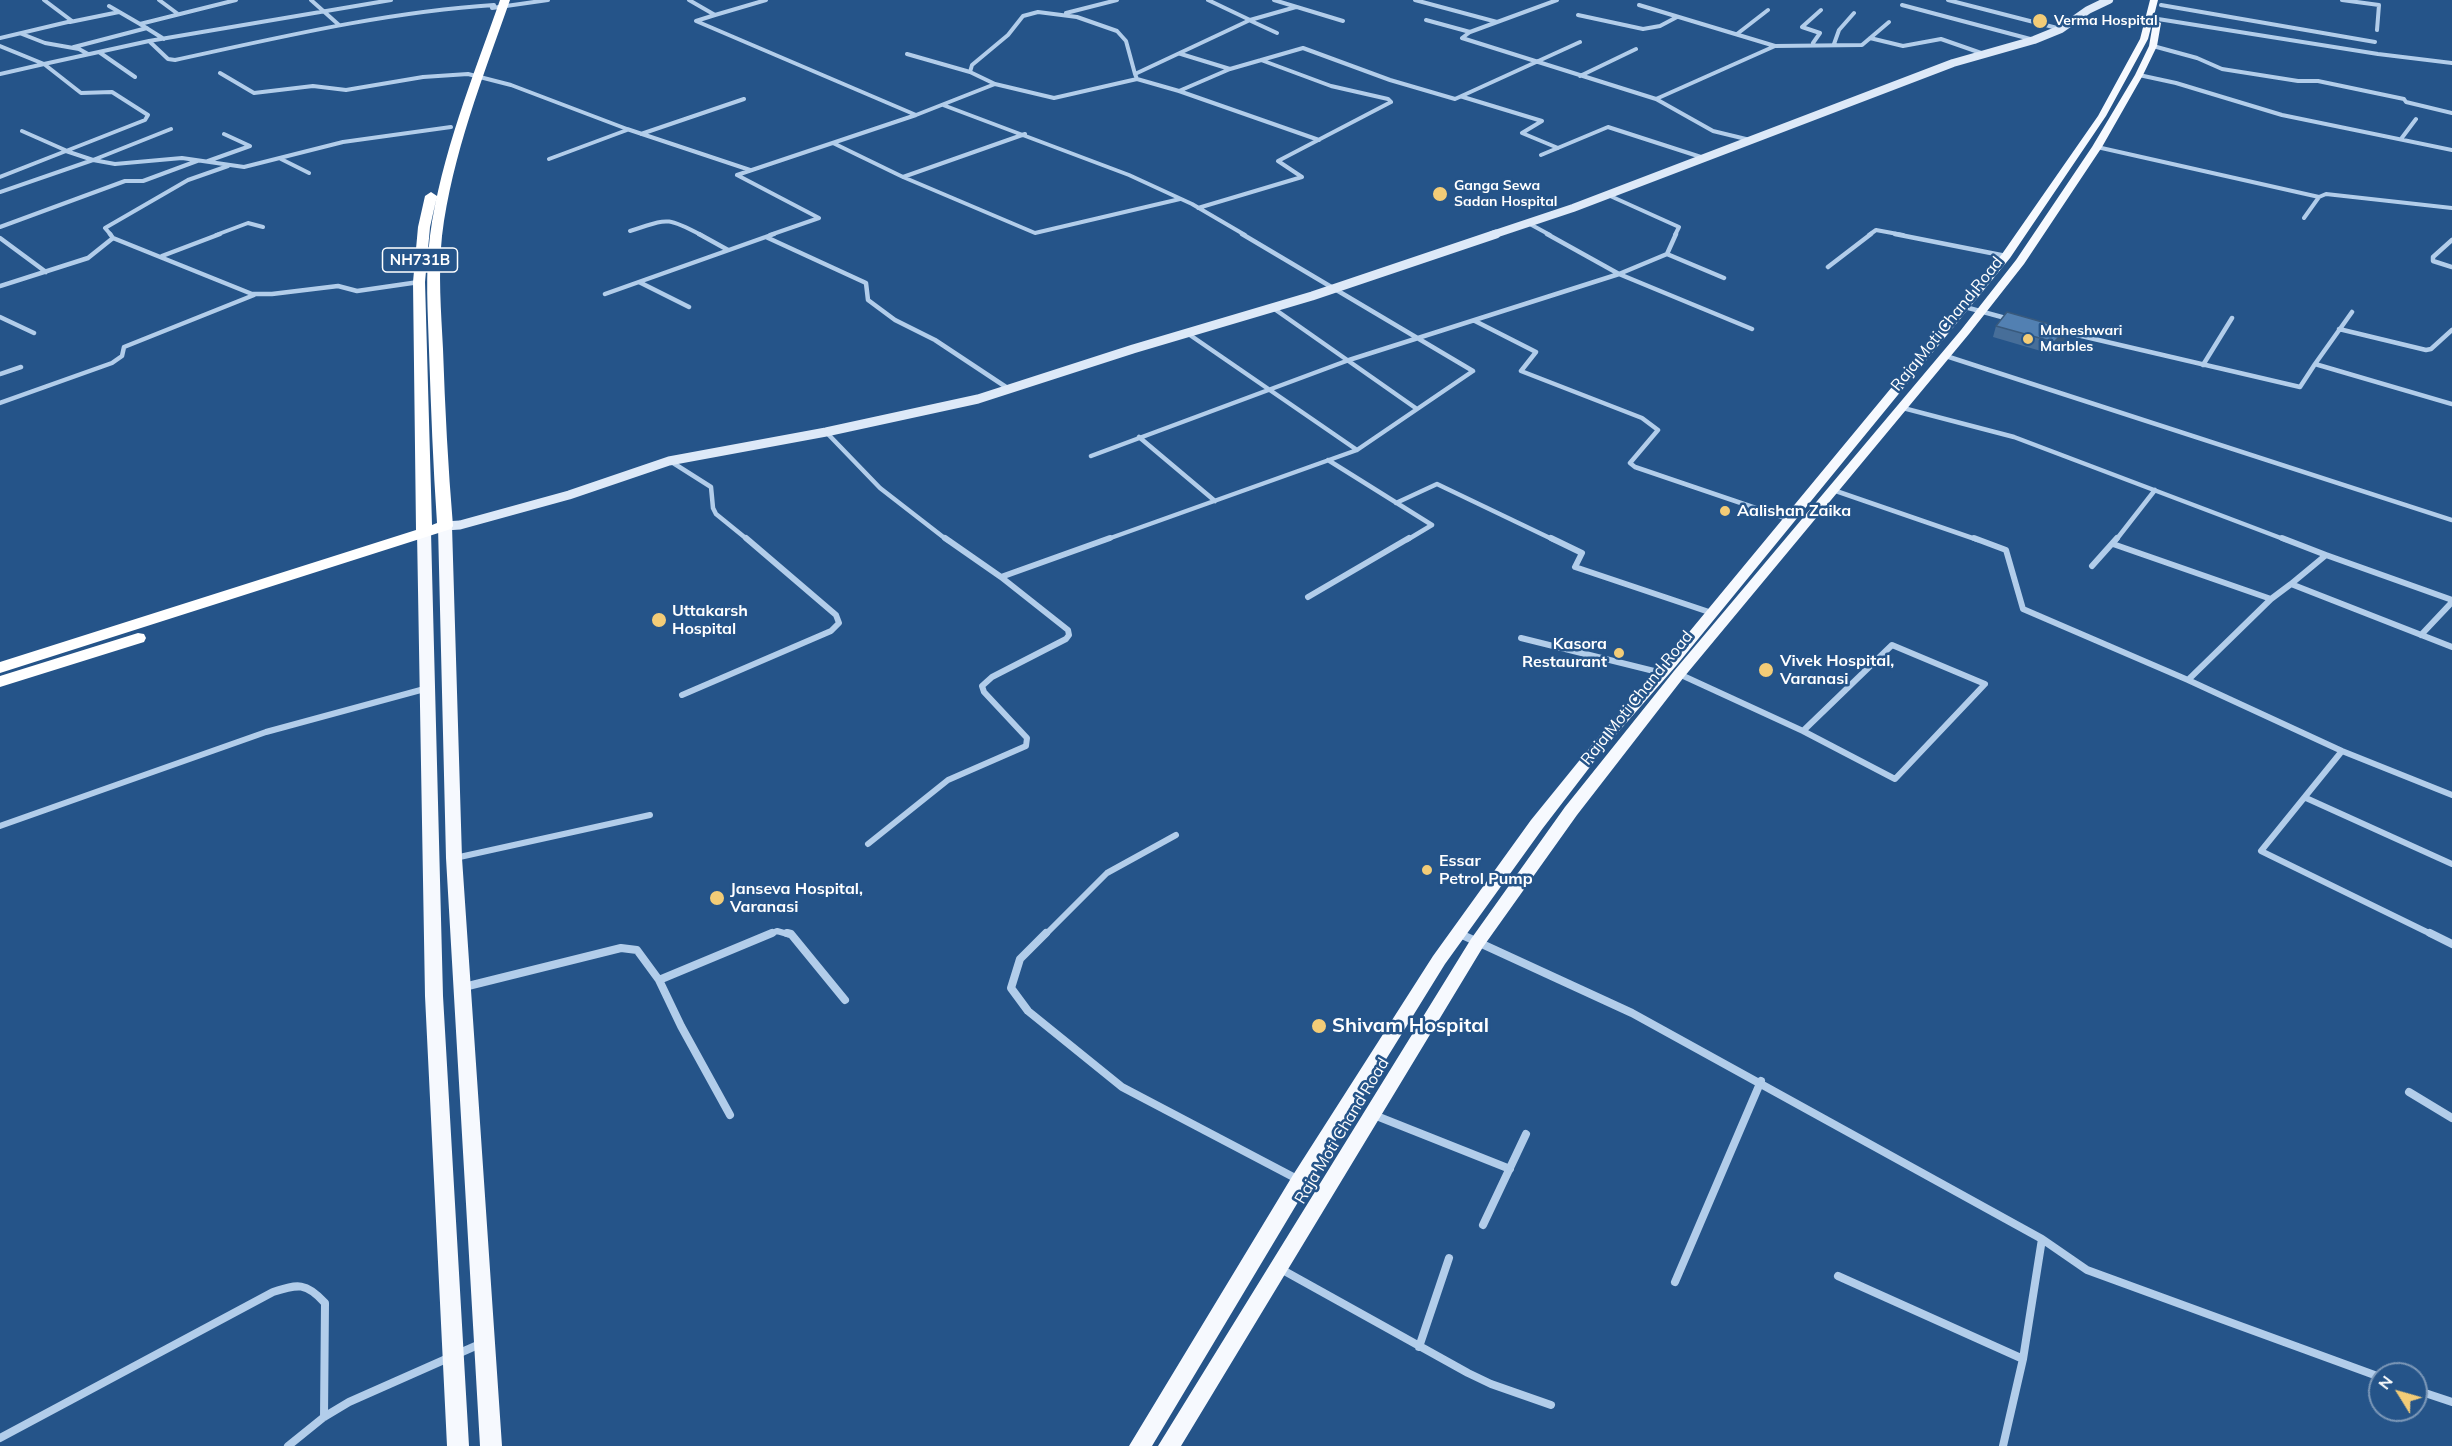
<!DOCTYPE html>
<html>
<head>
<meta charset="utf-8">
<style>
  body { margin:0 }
  #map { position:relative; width:2452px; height:1446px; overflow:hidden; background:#255489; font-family:Mulish,sans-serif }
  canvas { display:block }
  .north { position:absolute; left:2368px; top:1362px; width:60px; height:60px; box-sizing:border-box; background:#255489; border:2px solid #7c98b8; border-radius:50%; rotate:307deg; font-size:16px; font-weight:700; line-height:24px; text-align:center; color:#fff }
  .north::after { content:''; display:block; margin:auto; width:21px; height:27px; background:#f3cc77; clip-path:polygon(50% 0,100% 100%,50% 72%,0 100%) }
</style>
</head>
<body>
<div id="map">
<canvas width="2452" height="1446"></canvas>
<div class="north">N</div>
</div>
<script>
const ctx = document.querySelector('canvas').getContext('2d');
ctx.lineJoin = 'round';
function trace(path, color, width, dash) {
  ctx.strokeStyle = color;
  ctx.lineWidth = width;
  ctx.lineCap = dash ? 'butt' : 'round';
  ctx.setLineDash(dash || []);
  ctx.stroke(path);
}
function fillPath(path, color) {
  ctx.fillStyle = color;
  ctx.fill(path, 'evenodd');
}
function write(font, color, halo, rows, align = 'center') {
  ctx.font = font + ' Mulish,sans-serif';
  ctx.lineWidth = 5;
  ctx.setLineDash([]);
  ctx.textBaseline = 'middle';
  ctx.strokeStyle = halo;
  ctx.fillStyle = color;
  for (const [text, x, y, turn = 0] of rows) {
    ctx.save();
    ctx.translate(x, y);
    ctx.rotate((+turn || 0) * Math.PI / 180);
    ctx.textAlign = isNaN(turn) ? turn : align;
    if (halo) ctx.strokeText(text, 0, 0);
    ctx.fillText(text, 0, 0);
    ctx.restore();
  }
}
trace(new Path2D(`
  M 159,0 L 178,14
  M 311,0 L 339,25
  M 689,0 L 715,15 L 696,21 L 916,115
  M 1274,0 L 1343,21
  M 1415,0 L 1497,22
  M 1557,0 L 1470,32 L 1462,38 L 1656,99 L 1713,131 L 1750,140
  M 1948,0 L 2061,29
  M 2342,0 L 2379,5 L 2377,30
  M 1639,5 L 1775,46
  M 1902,5 L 2034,40
  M 2161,5 L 2375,42
  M 109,6 L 140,24
  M 492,8 L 548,0
  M 1066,13 L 1117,0
  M 715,15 L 766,0
  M 1578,15 L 1643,29 L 1660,26 L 1677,17
  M 2158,19 L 2378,54 L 2452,63
  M 1250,20 L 1296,7
  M 1426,20 L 1470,32
  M 1251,21 L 1277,33
  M 70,22 L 119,12
  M 22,34 L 45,43 L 79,49 L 88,54
  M 1737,34 L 1768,10
  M 0,38 L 72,21 L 44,0
  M 1870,38 L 1903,46 L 1941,39 L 1984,54
  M 164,39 L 140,24 L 236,0
  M 149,41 L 168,59 L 175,60 C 281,37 386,12 494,5
  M 1813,43 L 1820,33 L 1802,27 L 1821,10
  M 1834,44 L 1839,30 L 1854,13
  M 0,46 L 44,64 L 149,41 L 391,0
  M 2153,46 L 2197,58 L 2222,69 L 2298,81 L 2318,81 L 2404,99 L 2406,102 L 2452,113
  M 74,47 L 147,28
  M 99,52 L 135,77
  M 907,54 L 970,72
  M 1181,54 L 1230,69
  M 220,73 L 254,93 L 313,86 L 346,90 L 423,77 L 468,74 L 511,85 L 627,129 L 750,170
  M 0,74 L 44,64 L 81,93 L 112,92 L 148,115 L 145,120 L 66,151 L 93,160 L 171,129
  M 2139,75 L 2176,83 L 2282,115 L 2452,150
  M 1580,76 L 1636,49
  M 1137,79 L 1179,91 L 1319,140
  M 995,84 L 970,72 L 972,65 L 1008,35 L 1023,16 L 1038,12 L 1077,17 L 1117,31 L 1126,41 L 1135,74
  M 1179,91 L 1230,69 L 1303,48 L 1390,80 L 1455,99 L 1580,42
  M 1463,97 L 1542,121 L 1522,133 L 1558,148
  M 1656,99 L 1775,46 L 1862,45 L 1889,22
  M 943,105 L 1129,175 L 1192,204 L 1245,235
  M 22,131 L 65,150
  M 641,134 L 744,99
  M 2401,139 L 2416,119
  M 833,143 L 903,177 L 1035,233 L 1180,199
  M 2097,147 L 2319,197
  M 1541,155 L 1608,127 L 1704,158
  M 281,159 L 309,173
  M 549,159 L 627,130
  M 208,161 L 250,146 L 224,134
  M 0,177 L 66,151
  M 903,177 L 1025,134
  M 0,192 L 93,160 L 115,164 L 182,158 L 244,167 L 343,142 L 451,127
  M 1608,195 L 1679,227 L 1675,235
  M 1198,208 L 1302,177 L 1278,161 L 1391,102 L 1388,99 L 1331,86 L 1261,60
  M 2304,218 L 2319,197 L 2326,194 L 2452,208
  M 1528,223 L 1550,235
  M 0,227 L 125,181 L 143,181 L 197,161
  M 630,231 C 668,219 665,216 701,235
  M 111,235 L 105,228 L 188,180 L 228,166
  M 216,235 L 248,223 L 263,227
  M 770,235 L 819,218 L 737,175 L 916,115 L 995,84 L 1054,98 L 1137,79 L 1135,74 L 1250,20 L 1208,0
  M 1869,235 L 1876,230 L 1903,235`), '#b2cdea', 4);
trace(new Path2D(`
  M 110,234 L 113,238 L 252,294 L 272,294 L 338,286 L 357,291 L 419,282
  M 699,234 L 728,250
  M 1547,234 L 1619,274 L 1752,329
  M 1895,234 L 2006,256
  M 766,237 L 866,283 L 868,300 L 895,320 L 935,340 L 1009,389
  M 0,238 L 46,272
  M 2452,240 L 2433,257 L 2433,261 L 2452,267
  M 1667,254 L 1724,278
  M 162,256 L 220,234
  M 1828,267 L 1871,234
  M 639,282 L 689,307
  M 0,286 L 88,258 L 113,238
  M 605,294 L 774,234
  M 1965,307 L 2009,319
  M 1273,308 L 1417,409
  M 0,317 L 34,333
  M 1475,321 L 1536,352 L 1521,371 L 1642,418 L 1658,430 L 1630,463 L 1635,467 L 1788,519
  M 2339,329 L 2426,350 L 2431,349 L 2452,330
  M 2060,331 L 2300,387 L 2315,364 L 2452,404
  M 1187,333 L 1357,450
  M 1946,356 L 2452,520
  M 2315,364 L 2352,312
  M 2203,365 L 2232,318
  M 0,374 L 21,367
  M 0,403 L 112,363 L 122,356 L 124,347 L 254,295
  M 1903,408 L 2014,437 L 2286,540
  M 826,432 L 880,488 L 947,540
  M 1139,437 L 1215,501
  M 1091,456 L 1349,360 L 1619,274 L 1667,254 L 1676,234
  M 1328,460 L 1432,525 L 1407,540
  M 670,461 L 711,487 L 713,508 L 716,514 L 748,540
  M 1833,490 L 1978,540
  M 1396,503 L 1437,484 L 1554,540
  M 1105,540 L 1357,450 L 1473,371 L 1242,234
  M 2116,540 L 2155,490`), '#b2cdea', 4.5);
trace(new Path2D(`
  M 1551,538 L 1582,553 L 1575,567 L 1712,613
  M 1974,538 L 2006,550 L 2023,609 L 2188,680
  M 2282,538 L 2326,555 L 2291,584 L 2452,647
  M 2113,544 L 2271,599
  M 2326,555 L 2452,600
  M 2092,566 L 2117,538
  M 1001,577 L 1110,538
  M 2291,584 L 2271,599 L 2188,680 L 2342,751 L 2452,795
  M 1308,597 L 1409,538
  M 2421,635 L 2452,602
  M 1521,638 L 1662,673
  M 1892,645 L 1985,684 L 1895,779 L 1803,731 Z
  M 1679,674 L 1803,731
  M 682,695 L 831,631 L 839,623 L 836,615 L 746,538
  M 2342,751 L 2261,851 L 2433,935
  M 2306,798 L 2452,864
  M 0,826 L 266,732 L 428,688
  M 868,844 L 948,780 L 1026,746 L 1027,738 L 984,692 L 982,686 L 992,677 L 1066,639 L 1069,635 L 1068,630 L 1001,577 L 945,538
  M 455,858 L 650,815
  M 1458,933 L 1461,935
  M 768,935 L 777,931 L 791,935
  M 1045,935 L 1107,873 L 1176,835`), '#b2cdea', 6);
trace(new Path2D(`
  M 787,933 L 791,934 L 845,1000
  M 1046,933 L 1020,959 L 1011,988 L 1028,1011 L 1122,1087 L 1299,1180
  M 1458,933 L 1632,1013 L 2042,1239 L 2023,1359 L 2003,1446
  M 2430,933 L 2452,944
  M 659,980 L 772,933
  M 464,987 L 621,948 L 637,950 L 659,980 L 681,1026 L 730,1115
  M 2409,1092 L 2452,1118
  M 1374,1115 L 1510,1169
  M 1483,1225 L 1526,1134
  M 2042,1239 L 2087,1270 L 2380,1377
  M 1279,1268 L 1468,1373 L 1491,1384 L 1551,1405
  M 1838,1276 L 2023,1359
  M 1675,1282 L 1761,1081
  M 1419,1347 L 1449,1258
  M 2416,1390 L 2452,1402
  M 0,1438 L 273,1292 C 298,1284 306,1282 325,1303 L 324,1417
  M 288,1446 L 324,1417 L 349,1402 L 480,1344`), '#b2cdea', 8);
trace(new Path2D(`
  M 1492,235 L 1573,208 L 1953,63 L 2034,40 L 2061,29 L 2088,10 L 2109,0`), '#dde9f8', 8);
trace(new Path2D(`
  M 445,526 L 460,525 L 569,495 L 669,461 L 826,432 L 978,399 L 1133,349 L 1312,296 L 1496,234`), '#dde9f8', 9);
fillPath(new Path2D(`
  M 2150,0 L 2158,0 L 2148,39 L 2106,116 L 2010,258 L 1676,666 L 1606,746 L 1543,828 L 1445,964 L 1307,1187 L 1152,1446 L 1129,1446 L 1293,1175 L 1433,956 L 1531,820 L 1596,740 L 1666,660 L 2002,254 L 2098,116 L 2140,39 Z
  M 2157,21 L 2161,23 L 2157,46 L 2143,75 L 2102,147 L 2024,264 L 1969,334 L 1684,677 L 1577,815 L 1483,947 L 1181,1446 L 1158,1446 L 1471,939 L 1565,807 L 1674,671 L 1961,330 L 2016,260 L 2092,147 L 2135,75 L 2149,46 L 2153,23 Z
  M 445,522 L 452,526 L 462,858 L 502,1446 L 480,1446 L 446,858 L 438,526 Z
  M 424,528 L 431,532 L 443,996 L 469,1446 L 447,1446 L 425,996 L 417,532 Z`), '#f6f9fe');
fillPath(new Path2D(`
  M 500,0 L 510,0 C 483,77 452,155 442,236 C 438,273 441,311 443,349 C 445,408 448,467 453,526 L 451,529 L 0,673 L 0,662 L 416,530 L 413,282 L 418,227 L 425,196 L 431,192 L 437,196 L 430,227 L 425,282 L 432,525 L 437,523 C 433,466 431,408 429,350 C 428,312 425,274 430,236 C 441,155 473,77 500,0 Z
  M 138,633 L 144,634 L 146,638 L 144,642 L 0,687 L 0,676 Z`), '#fff');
fillPath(new Path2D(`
  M 1996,326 L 2064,341 L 2051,354 L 1993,337 Z`), '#476e99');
fillPath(new Path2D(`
  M 2067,329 L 2064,341 L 2051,354 L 2054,342 Z`), '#395a7d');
const building = new Path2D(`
  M 2007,312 L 2067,329 L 2054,342 L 1996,326 Z`);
fillPath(building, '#5280b2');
trace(building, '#395a7d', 1.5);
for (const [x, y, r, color] of [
  [2040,21,8,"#f3cc77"],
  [1440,194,8,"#f3cc77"],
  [2028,339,6,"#f3cc77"],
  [1725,511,6,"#f3cc77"],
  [659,620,8,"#f3cc77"],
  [1619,653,6,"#f3cc77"],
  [1766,670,8,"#f3cc77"],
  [1427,870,6,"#f3cc77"],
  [717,898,8,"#f3cc77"],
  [1319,1026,8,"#f3cc77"]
]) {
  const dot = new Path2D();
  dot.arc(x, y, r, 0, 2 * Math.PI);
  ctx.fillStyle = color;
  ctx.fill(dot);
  trace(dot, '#255489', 2);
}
write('bold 14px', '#fff', '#255489', [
  ["Verma Hospital",2054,21],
  ["Ganga Sewa",1454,186],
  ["Sadan Hospital",1454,202],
  ["Maheshwari",2040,331],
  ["Marbles",2040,347]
], 'left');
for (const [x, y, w] of [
  [420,260,75]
]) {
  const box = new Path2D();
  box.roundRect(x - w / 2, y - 12, w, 24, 4.5);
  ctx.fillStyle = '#255489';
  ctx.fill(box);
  trace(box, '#fff', 1.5);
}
write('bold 15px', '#fff', null, [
  ["NH731B",420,260]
]);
write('16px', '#fff', '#255489', [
  ["Raja Moti Chand Road",1947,324,-51],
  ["Raja Moti Chand Road",1637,698,-51],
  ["Raja Moti Chand Road",1342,1131,-59]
]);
write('bold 16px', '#fff', '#255489', [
  ["Aalishan Zaika",1737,511],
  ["Uttakarsh",672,611],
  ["Hospital",672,629],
  ["Kasora",1607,644,"right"],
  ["Restaurant",1607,662,"right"],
  ["Vivek Hospital,",1780,661],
  ["Varanasi",1780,679],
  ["Essar",1439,861],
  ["Petrol Pump",1439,879],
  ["Janseva Hospital,",730,889],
  ["Varanasi",730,907]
], 'left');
write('bold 20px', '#fff', '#255489', [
  ["Shivam Hospital",1332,1026]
], 'left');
</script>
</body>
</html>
